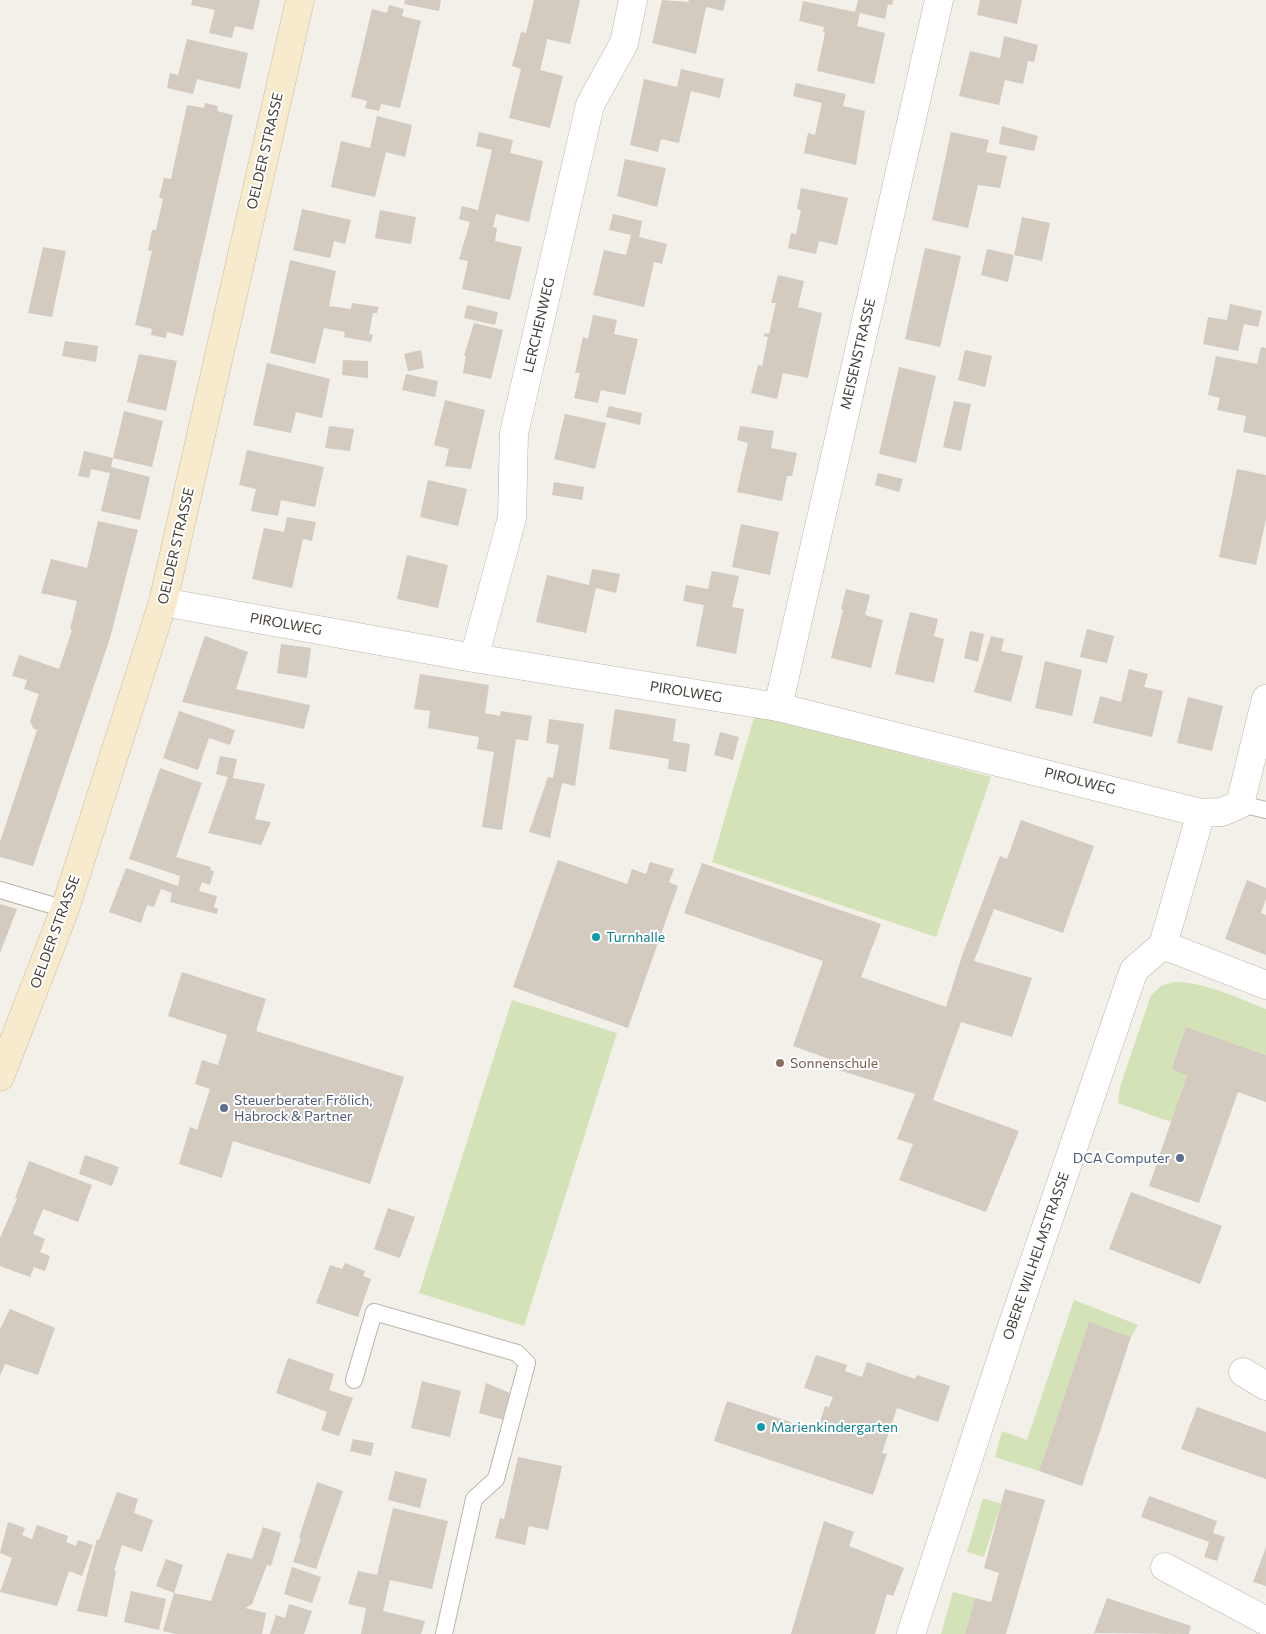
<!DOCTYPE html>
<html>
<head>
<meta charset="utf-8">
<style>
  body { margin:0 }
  canvas { display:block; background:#f3efe9 }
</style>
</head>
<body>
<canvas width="1266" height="1634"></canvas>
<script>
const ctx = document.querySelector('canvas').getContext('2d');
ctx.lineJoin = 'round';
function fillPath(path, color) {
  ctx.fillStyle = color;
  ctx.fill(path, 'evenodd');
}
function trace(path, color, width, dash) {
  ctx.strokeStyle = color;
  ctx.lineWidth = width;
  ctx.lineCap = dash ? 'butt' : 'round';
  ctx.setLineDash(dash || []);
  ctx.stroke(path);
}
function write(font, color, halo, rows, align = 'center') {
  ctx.font = font + ' Commissioner,sans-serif';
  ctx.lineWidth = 4;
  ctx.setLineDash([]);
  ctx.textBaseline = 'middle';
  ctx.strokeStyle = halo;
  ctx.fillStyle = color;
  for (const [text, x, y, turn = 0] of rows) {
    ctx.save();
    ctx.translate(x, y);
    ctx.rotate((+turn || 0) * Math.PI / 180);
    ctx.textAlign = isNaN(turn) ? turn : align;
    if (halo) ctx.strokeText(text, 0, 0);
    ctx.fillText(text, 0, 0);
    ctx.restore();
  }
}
fillPath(new Path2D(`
  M 755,714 L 991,777 L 936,937 L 712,862 Z
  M 1174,982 C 1206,982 1237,998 1266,1009 L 1266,1055 L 1186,1027 L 1171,1068 L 1187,1075 L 1171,1122 L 1118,1103 L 1120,1087 L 1151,995 L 1161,986 Z
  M 512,1000 L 617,1033 L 524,1326 L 419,1293 Z
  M 1074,1300 L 1138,1325 L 1131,1337 L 1089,1323 L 1039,1471 L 995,1457 L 1002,1431 L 1027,1440 Z
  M 983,1498 L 1001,1504 L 984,1557 L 967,1552 Z
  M 953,1592 L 975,1598 L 965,1634 L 941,1634 Z`), '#d3e2b7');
fillPath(new Path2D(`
  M 192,0 L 260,0 L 253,30 L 235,26 L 232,38 L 209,33 L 215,10 L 191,5 Z
  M 405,0 L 441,0 L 439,11 L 404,4 Z
  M 534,0 L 580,0 L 570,44 L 547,39 L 544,54 L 540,70 L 563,76 L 550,128 L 509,118 L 521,69 L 512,66 L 521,32 L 526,33 Z
  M 662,0 L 688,2 L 689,0 L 726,0 L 723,11 L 706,7 L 696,54 L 652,43 Z
  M 858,0 L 893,0 L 892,5 L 888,4 L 885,19 L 860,13 L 857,26 L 885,33 L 874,84 L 817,71 L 825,33 L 823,32 L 824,27 L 799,21 L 803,1 L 855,12 Z
  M 980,0 L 1022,0 L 1017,24 L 977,15 Z
  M 389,5 L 404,9 L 402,16 L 421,21 L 400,108 L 381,104 L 379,111 L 365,108 L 367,101 L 351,97 L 372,9 L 387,13 Z
  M 1004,36 L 1038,45 L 1034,62 L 1028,61 L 1023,84 L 1005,80 L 999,105 L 959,96 L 970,51 L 1000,58 Z
  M 187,39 L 248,53 L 240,89 L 197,79 L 193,94 L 167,88 L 170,73 L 178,75 Z
  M 681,69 L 724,79 L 720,98 L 691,91 L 679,143 L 661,139 L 658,152 L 630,145 L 644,79 L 677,87 Z
  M 796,83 L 846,94 L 843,106 L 865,111 L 856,165 L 804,153 L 808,133 L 815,135 L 822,103 L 793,96 Z
  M 205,103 L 218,106 L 217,111 L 233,115 L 183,336 L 167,332 L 166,338 L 151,335 L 152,329 L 135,325 L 152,251 L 148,250 L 152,230 L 156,230 L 163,199 L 159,198 L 164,178 L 171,179 L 187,105 L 204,108 Z
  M 377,116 L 412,125 L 405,157 L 386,152 L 375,197 L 331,187 L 341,141 L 370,148 Z
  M 1002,126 L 1038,136 L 1034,151 L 999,144 Z
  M 479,132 L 513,140 L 510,153 L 543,161 L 529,222 L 496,214 L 493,227 L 497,228 L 495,241 L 522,247 L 510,300 L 462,289 L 468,261 L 459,259 L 470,222 L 459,219 L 462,206 L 478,210 L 492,150 L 476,146 Z
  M 951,132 L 989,140 L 986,152 L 1007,156 L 1000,188 L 978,185 L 968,228 L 932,220 Z
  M 625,159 L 666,168 L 657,207 L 617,196 Z
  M 801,188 L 848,198 L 837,245 L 819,241 L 816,254 L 788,248 L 791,233 L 796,234 L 801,210 L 797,209 Z
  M 302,209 L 351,220 L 345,244 L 334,241 L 330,258 L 293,250 Z
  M 380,210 L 416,217 L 411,244 L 375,238 Z
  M 613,214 L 642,221 L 639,237 L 667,244 L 662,264 L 654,262 L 644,307 L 593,295 L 604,250 L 626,255 L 631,235 L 609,230 Z
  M 1022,217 L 1050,223 L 1042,261 L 1014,255 L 1008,282 L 981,275 L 987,249 L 1014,255 Z
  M 43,247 L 66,251 L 52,317 L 28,313 Z
  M 925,248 L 961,256 L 940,347 L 905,339 Z
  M 290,260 L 336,271 L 329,306 L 351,309 L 352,303 L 379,307 L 377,313 L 373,313 L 369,334 L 373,335 L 371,342 L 344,337 L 345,332 L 324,328 L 315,364 L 270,353 Z
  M 778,275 L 804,281 L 798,307 L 822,313 L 808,378 L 783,373 L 777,399 L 751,393 L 758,365 L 762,366 L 768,337 L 764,336 L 765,333 L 769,334 L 776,303 L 771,303 Z
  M 1230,304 L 1262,311 L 1258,327 L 1244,324 L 1238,351 L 1203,344 L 1208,317 L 1227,320 Z
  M 467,305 L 498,312 L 495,325 L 464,318 Z
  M 593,315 L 617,320 L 614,334 L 638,339 L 625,395 L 601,390 L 598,403 L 574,398 L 580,373 L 575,373 L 583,337 L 588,339 Z
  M 474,323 L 503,330 L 491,379 L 463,373 L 466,356 L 464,356 Z
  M 65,341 L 98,346 L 96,362 L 62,356 Z
  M 1261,347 L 1266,348 L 1266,437 L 1243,432 L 1246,416 L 1217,410 L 1220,398 L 1208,395 L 1216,356 L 1257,364 Z
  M 421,350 L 424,368 L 408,371 L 404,354 Z
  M 965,350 L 992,356 L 985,387 L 958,380 Z
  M 139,354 L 177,361 L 166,411 L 127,402 Z
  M 343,360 L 368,361 L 368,378 L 342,375 Z
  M 267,363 L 330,379 L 322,418 L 296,412 L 291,433 L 253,425 Z
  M 899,367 L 936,376 L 916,463 L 879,454 Z
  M 406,374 L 438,381 L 435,397 L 402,390 Z
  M 445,400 L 485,410 L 471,469 L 445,466 L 449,449 L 434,445 Z
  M 954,401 L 971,404 L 961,451 L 943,447 Z
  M 609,406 L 642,413 L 640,425 L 606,417 Z
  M 124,411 L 163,421 L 152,467 L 113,458 Z
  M 565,414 L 606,423 L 595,469 L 554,459 Z
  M 329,426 L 354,429 L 350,451 L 325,448 Z
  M 740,426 L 774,431 L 771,448 L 797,453 L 792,476 L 787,476 L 782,501 L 737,492 L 748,443 L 737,440 Z
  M 247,450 L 324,467 L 315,507 L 281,500 L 278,516 L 251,511 L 256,489 L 239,485 Z
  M 84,451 L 113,458 L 111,467 L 150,477 L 140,520 L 101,511 L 110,473 L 91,469 L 89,478 L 78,476 Z
  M 1237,469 L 1266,475 L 1266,519 L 1256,565 L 1219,557 Z
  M 878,473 L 903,479 L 899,492 L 875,485 Z
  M 428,480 L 467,489 L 458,526 L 420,517 Z
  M 554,482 L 584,487 L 582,500 L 552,495 Z
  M 287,517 L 316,522 L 312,541 L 303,539 L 292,588 L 252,579 L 264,528 L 284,532 Z
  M 98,521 L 138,530 L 110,638 L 33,866 L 0,857 L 0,842 L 37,730 L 33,728 L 30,721 L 39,694 L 24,689 L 27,680 L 12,676 L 19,655 L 59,669 L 72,630 L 70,629 L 77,601 L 41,593 L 51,559 L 87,568 Z
  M 741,524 L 779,532 L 770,575 L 732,567 Z
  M 407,555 L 448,565 L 438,608 L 397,599 Z
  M 592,569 L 620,574 L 616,593 L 596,588 L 586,633 L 536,622 L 547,575 L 589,585 Z
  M 712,571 L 739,576 L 732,607 L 744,609 L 736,654 L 696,646 L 704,605 L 683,601 L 686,585 L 708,589 Z
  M 846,589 L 870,595 L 865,615 L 883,620 L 871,668 L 831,658 L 843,610 L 841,609 Z
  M 910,612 L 938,619 L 934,636 L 944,639 L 934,683 L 895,674 Z
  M 1087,629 L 1114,636 L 1107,663 L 1080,657 Z
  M 970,631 L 984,634 L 978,662 L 964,658 Z
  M 205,636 L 248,652 L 236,689 L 310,705 L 304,729 L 182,702 Z
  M 991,636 L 1004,639 L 1001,651 L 1023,656 L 1011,702 L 974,692 Z
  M 281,644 L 311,648 L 307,678 L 277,673 Z
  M 1045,661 L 1082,670 L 1072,716 L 1035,708 Z
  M 1129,669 L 1148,674 L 1144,687 L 1163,691 L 1152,737 L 1093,723 L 1100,696 L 1121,702 Z
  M 420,674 L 489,685 L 485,713 L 500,716 L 501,711 L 532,716 L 528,741 L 516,739 L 502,830 L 482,827 L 494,752 L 477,749 L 479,737 L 428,728 L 430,711 L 414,709 Z
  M 1188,697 L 1223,706 L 1212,751 L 1177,743 Z
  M 615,709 L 676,719 L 673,741 L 690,744 L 686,772 L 668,769 L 669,759 L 609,749 Z
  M 179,711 L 235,730 L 230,745 L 209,738 L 198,770 L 163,758 Z
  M 549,719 L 584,724 L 575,786 L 562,783 L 550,838 L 529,832 L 548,777 L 553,778 L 559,745 L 546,743 Z
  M 720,732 L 739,737 L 733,760 L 714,755 Z
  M 220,756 L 237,759 L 233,778 L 265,784 L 255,819 L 271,822 L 261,845 L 208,833 L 228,777 L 216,774 Z
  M 160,768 L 202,783 L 176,857 L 211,867 L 210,870 L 214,871 L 210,885 L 202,882 L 199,891 L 217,896 L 214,907 L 218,909 L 217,914 L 170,902 L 172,893 L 161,889 L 154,907 L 147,905 L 141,923 L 109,912 L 126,868 L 178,886 L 180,876 L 129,859 Z
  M 1021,820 L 1094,846 L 1063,933 L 994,909 L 974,961 L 1032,978 L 1012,1037 L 961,1022 L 933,1100 L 1019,1131 L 986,1212 L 899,1180 L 913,1144 L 897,1139 L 915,1094 L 826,1066 L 829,1059 L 793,1046 L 823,961 L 684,913 L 702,863 L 881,924 L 861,977 L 946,1007 L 962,956 L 1000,856 L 1007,859 Z
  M 558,860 L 627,884 L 632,869 L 646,874 L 650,862 L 674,869 L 669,882 L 678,886 L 628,1028 L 513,987 Z
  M 1247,880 L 1266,888 L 1266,899 L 1261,913 L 1266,915 L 1266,955 L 1225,939 Z
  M 0,904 L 17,909 L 0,953 Z
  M 182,972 L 266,999 L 256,1031 L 404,1077 L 370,1184 L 233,1141 L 222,1178 L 179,1164 L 190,1127 L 197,1130 L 210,1089 L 195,1084 L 202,1060 L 218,1065 L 227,1035 L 168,1016 Z
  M 1186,1027 L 1266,1055 L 1266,1102 L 1238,1092 L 1199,1203 L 1149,1186 L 1187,1075 L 1171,1069 Z
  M 85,1155 L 119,1167 L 112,1186 L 79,1174 Z
  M 29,1161 L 92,1185 L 78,1222 L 43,1209 L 33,1234 L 45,1239 L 40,1252 L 50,1256 L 45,1271 L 34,1267 L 30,1277 L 0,1266 L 0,1238 L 17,1199 L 15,1198 Z
  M 1131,1192 L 1222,1226 L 1200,1284 L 1109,1249 Z
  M 388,1208 L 415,1217 L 400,1258 L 374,1249 Z
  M 345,1263 L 365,1271 L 363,1276 L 371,1279 L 358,1317 L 316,1303 L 330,1265 L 342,1269 Z
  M 10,1309 L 55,1328 L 38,1375 L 5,1364 L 0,1376 L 0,1329 Z
  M 1089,1322 L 1131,1337 L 1082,1486 L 1039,1471 Z
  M 816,1355 L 847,1365 L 845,1371 L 862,1377 L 867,1362 L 915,1379 L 917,1375 L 950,1386 L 938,1422 L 897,1408 L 882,1453 L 887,1454 L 873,1495 L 714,1441 L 727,1401 L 817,1431 L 825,1406 L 829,1407 L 833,1397 L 804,1388 Z
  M 288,1358 L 334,1374 L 329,1390 L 353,1398 L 339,1436 L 321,1430 L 327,1412 L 276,1393 Z
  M 422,1381 L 461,1391 L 450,1437 L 411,1428 Z
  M 486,1383 L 510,1393 L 504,1420 L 479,1413 Z
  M 1197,1407 L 1266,1432 L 1266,1479 L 1181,1449 Z
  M 353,1439 L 374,1443 L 371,1456 L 350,1451 Z
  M 518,1457 L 562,1466 L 548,1530 L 529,1526 L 525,1545 L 495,1538 L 500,1518 L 504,1519 Z
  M 395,1471 L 427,1479 L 420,1508 L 388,1500 Z
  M 317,1482 L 343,1491 L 316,1569 L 293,1562 L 301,1538 L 299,1538 Z
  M 1005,1489 L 1045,1500 L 1006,1634 L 965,1634 L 975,1598 L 991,1602 L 999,1573 L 984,1568 Z
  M 117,1492 L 138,1499 L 134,1513 L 153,1520 L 142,1552 L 122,1545 L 114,1571 L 116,1571 L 107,1617 L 77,1611 L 97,1539 L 99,1540 Z
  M 1149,1496 L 1217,1521 L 1213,1533 L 1225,1537 L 1217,1561 L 1204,1557 L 1209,1542 L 1141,1517 Z
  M 393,1508 L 448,1521 L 432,1589 L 390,1580 L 383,1611 L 425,1621 L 421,1634 L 361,1634 L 366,1608 L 348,1604 L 358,1571 L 377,1575 Z
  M 824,1521 L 854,1532 L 849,1546 L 904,1568 L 893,1596 L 887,1594 L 875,1634 L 791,1634 Z
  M 8,1522 L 25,1528 L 22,1535 L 32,1539 L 37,1525 L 68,1536 L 66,1542 L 76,1546 L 78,1540 L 93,1545 L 82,1576 L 69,1571 L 57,1606 L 0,1592 L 12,1558 L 0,1553 Z
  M 263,1527 L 281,1533 L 271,1566 L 267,1565 L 252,1604 L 245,1608 L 266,1613 L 262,1634 L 176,1634 L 163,1631 L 174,1593 L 211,1601 L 227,1553 L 252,1559 Z
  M 1266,1547 L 1266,1586 L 1253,1582 Z
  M 166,1559 L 183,1565 L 174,1593 L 156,1586 Z
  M 292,1567 L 321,1577 L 312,1603 L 284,1594 Z
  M 131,1591 L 166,1599 L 159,1630 L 124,1622 Z
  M 1107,1598 L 1191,1626 L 1189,1634 L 1094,1633 Z
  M 289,1604 L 312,1611 L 304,1634 L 270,1634 L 276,1615 L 285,1618 Z`), '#d3cac0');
const lane = new Path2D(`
  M 1240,804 L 1266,810
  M 0,890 L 65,909
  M 354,1380 L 374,1312 L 517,1353 L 527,1363 L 496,1479 L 474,1499 L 444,1634`);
const street = new Path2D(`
  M 163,602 L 474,658 L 778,707 L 1201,813 L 1222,812 L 1240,804 L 1266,699
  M 474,658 L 512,518 L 514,433 L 590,105 L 624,43 L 633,0
  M 778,707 L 939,0
  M 1163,945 L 1266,985
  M 1243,1372 L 1266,1386
  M 1165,1567 L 1266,1621
  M 911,1634 L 1009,1335 L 1134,970 L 1163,945 L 1201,813`);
const secondary = new Path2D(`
  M 0,1077 L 65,909 L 163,602 L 300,0`);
trace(lane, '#bdb5ad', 18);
trace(street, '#bdb5ad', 29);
trace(secondary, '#cdbc9e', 29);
trace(lane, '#fff', 16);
trace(street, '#fff', 28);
trace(secondary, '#f8eacd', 28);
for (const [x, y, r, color] of [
  [596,937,5,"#0f9aa8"],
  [780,1063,5,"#8d6e63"],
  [224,1108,5,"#5c6f8a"],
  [1180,1158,5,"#5c6f8a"],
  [761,1427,5,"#0f9aa8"]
]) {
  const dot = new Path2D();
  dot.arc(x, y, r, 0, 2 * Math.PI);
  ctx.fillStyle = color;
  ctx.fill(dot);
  trace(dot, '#fff', 2);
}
write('14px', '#453f38', '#fff', [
  ["OELDER STRASSE",265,151,-77],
  ["LERCHENWEG",539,325,-77],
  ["MEISENSTRASSE",858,354,-77],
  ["OELDER STRASSE",176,546,-77],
  ["PIROLWEG",286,624,10],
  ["PIROLWEG",686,692,9],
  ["PIROLWEG",1080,781,14],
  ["OELDER STRASSE",55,932,-70],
  ["OBERE WILHELMSTRASSE",1036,1256,-71]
]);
write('14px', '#0d838f', '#fff', [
  ["Turnhalle",606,937],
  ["Marienkindergarten",771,1427]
], 'left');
write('14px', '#785e54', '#fff', [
  ["Sonnenschule",790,1063]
], 'left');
write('14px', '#4e5e75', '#fff', [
  ["Steuerberater Frölich,",234,1100],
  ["Habrock & Partner",234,1116],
  ["DCA Computer",1170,1158,"right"]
], 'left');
</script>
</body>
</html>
